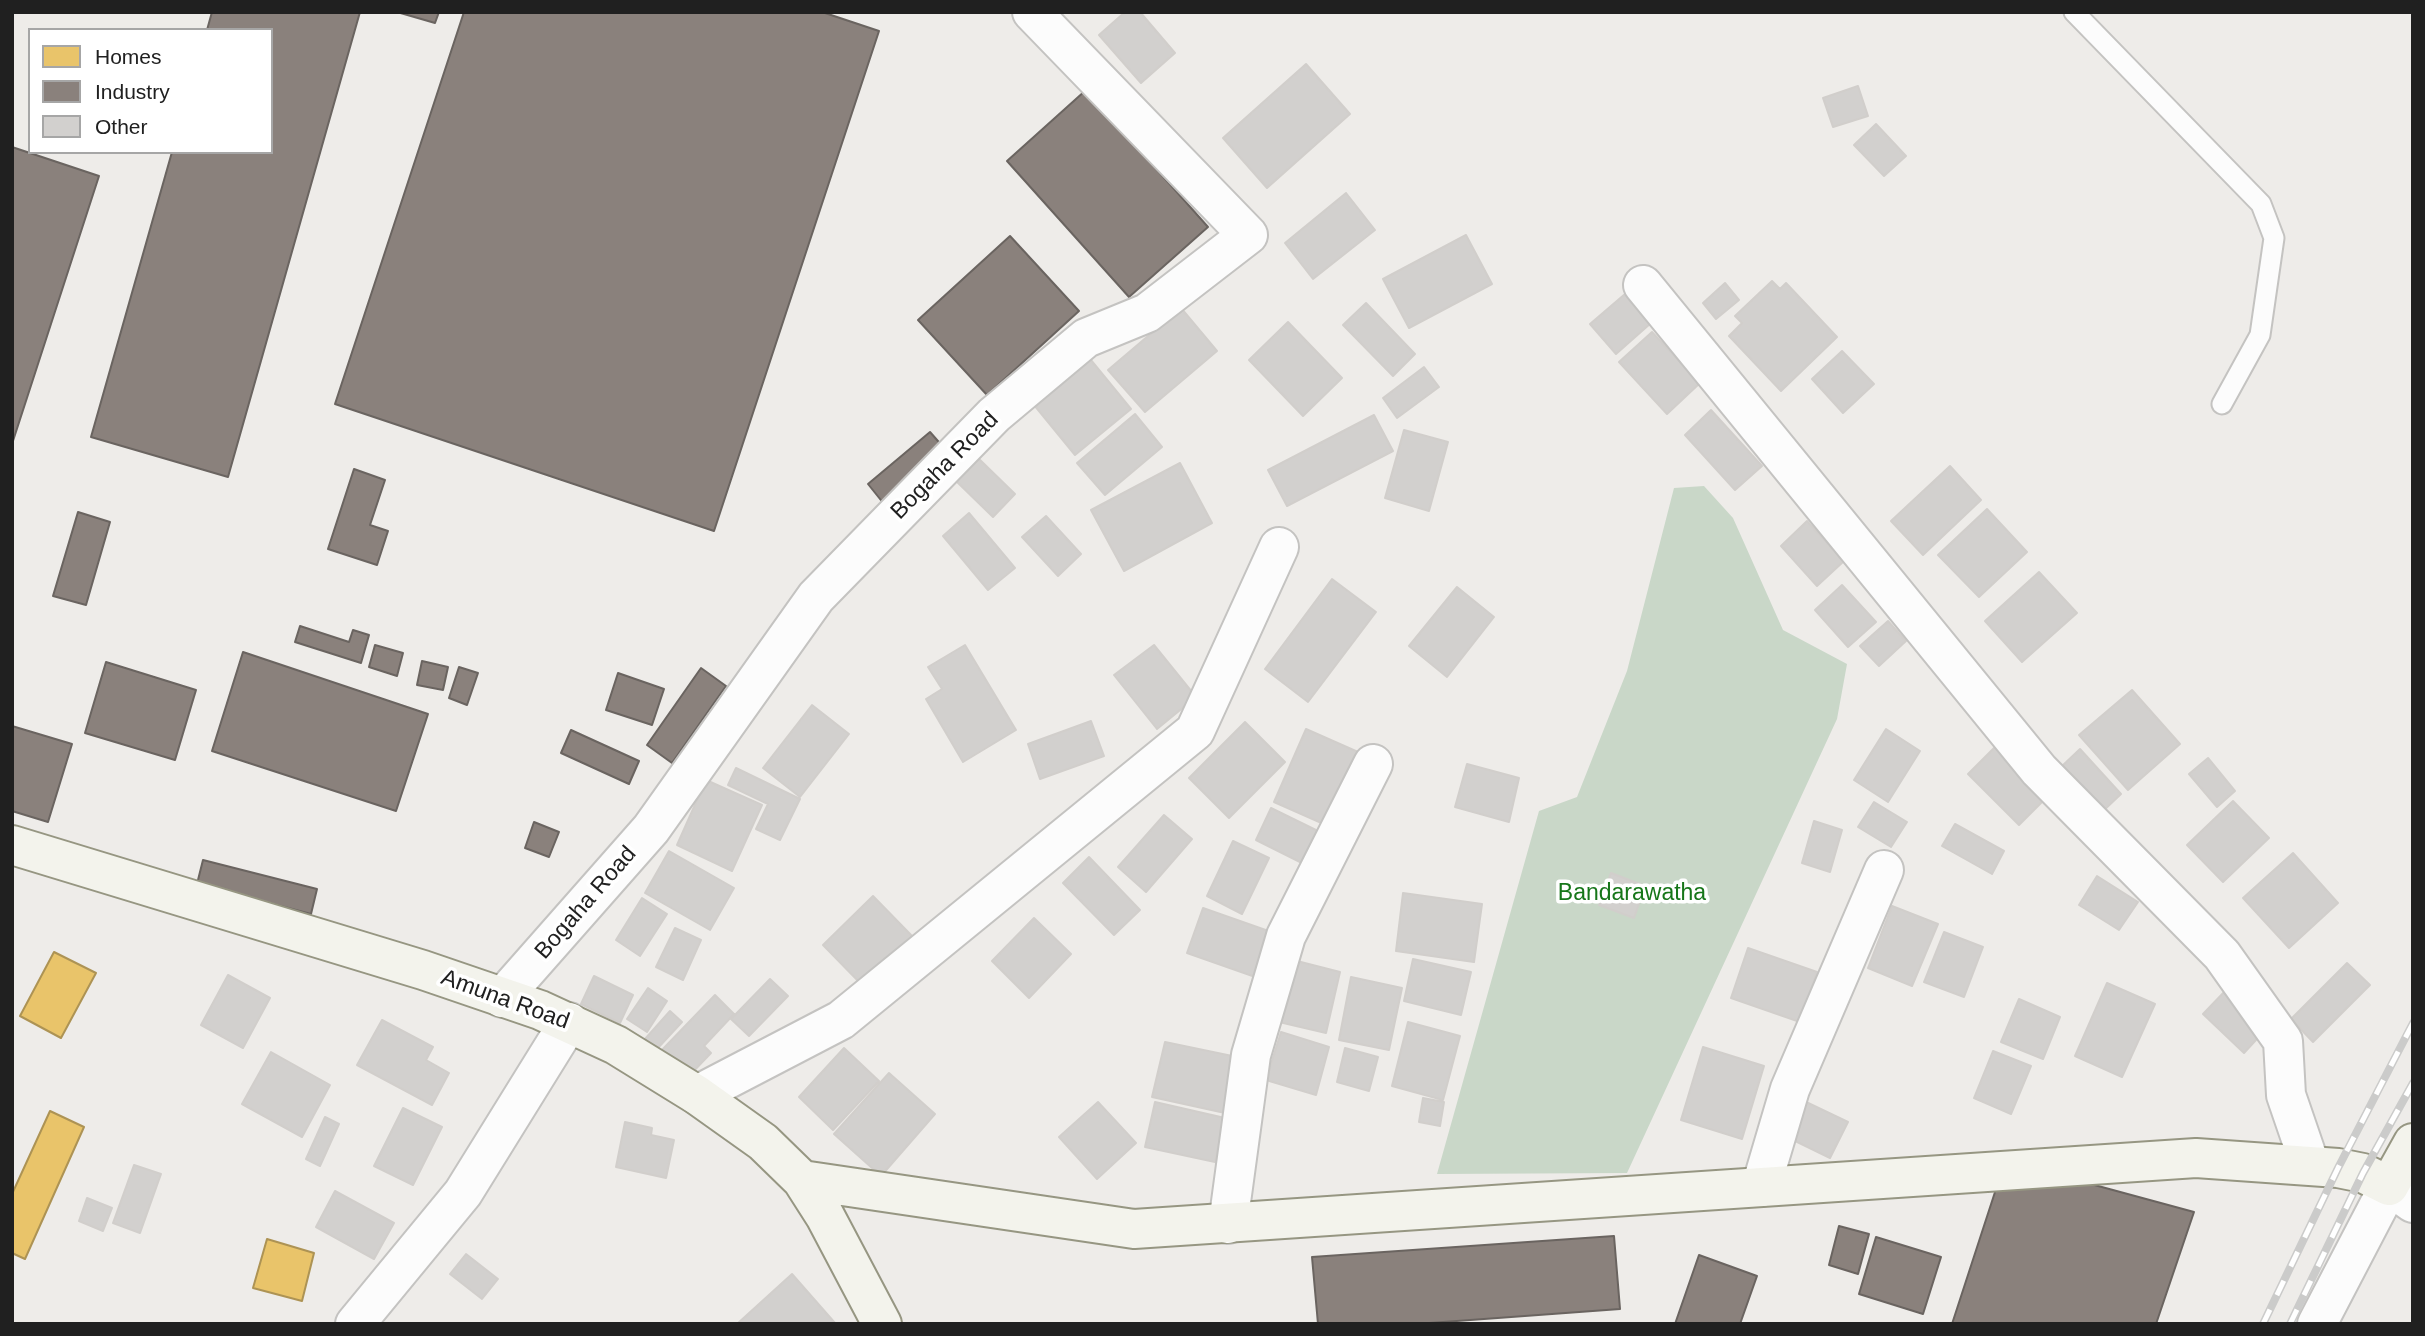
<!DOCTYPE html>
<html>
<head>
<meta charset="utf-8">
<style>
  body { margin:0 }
  #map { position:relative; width:2425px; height:1336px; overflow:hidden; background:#eeece9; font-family:Arial,sans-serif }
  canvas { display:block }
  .frame { position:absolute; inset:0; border:14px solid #202020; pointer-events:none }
  .legend { position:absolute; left:28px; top:28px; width:245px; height:126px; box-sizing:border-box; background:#fff; border:2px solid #a6a6a6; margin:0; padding:9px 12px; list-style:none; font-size:21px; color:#202020 }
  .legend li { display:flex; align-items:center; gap:14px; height:35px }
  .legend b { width:35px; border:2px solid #a6a6a6 }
</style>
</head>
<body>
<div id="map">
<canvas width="2425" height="1336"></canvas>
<div class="frame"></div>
<ul class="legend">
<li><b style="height:19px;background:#e9c46a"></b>Homes</li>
<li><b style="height:19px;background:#8a817c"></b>Industry</li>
<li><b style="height:19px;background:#d2d0ce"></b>Other</li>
</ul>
</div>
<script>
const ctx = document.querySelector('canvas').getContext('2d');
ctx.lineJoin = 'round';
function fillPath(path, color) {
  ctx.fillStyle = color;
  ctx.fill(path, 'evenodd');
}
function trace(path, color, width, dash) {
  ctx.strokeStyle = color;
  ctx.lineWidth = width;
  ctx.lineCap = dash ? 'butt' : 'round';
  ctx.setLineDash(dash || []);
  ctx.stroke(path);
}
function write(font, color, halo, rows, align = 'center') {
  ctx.font = font + ' Arial,sans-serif';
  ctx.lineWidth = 7;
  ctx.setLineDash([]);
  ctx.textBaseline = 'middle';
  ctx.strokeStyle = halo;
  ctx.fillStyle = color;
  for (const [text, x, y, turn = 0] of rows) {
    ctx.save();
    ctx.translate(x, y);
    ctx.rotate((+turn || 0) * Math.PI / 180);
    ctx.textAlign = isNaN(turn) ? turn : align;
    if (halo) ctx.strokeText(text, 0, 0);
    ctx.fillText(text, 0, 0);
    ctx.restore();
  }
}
fillPath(new Path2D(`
  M 1704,486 L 1733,518 L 1783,630 L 1847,664 L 1837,719 L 1627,1173 L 1437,1174 L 1539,811 L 1577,797 L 1627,671 L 1674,488 Z`), '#c9d7c8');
const homes = new Path2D(`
  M 54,952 L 96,973 L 61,1038 L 20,1016 Z
  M 50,1111 L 84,1127 L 25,1259 L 12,1253 L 12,1194 Z
  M 267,1239 L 314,1253 L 302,1301 L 253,1288 Z`);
fillPath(homes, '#e9c46a');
trace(homes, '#ad9354', 2);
const industry = new Path2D(`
  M 212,12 L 360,12 L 228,477 L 91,437 L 172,152 L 271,152 L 271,30 L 207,30 Z
  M 397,12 L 439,12 L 435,23 Z
  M 464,12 L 822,12 L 879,31 L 714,531 L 335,404 Z
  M 1086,90 L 1208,227 L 1129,297 L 1007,161 Z
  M 12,147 L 99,176 L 12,444 Z
  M 1010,236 L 1079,311 L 987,395 L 918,320 Z
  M 930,432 L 952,457 L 888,509 L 868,484 Z
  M 354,469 L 385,480 L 370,525 L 388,531 L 377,565 L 328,549 Z
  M 78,512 L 110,522 L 86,605 L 53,596 Z
  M 300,626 L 349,642 L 353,630 L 369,635 L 361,663 L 295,642 Z
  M 375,645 L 403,653 L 397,676 L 369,667 Z
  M 243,652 L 428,714 L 396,811 L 212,751 Z
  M 422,661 L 448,667 L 443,690 L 417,685 Z
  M 106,662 L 196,690 L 175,760 L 85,733 Z
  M 459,667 L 478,673 L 467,705 L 449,698 Z
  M 701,668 L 726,686 L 672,763 L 647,745 Z
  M 618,673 L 664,689 L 652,725 L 606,710 Z
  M 12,726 L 72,744 L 48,822 L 12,811 Z
  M 571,730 L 639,761 L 629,784 L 561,753 Z
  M 534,822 L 559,832 L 549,857 L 525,848 Z
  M 203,860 L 317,889 L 311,914 L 197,884 Z
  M 2065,1177 L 2194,1212 L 2156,1324 L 1952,1324 L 1996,1189 Z
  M 1839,1226 L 1869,1234 L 1858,1274 L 1829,1265 Z
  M 1614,1236 L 1620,1309 L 1416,1324 L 1318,1324 L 1312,1257 Z
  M 1876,1237 L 1941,1257 L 1923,1314 L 1859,1294 Z
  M 1699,1255 L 1757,1276 L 1740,1324 L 1675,1324 Z`);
fillPath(industry, '#8a817c');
trace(industry, '#6a6460', 2);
const building = new Path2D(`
  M 1125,12 L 1140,12 L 1175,53 L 1141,83 L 1099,35 Z
  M 1306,64 L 1350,114 L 1267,188 L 1223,138 Z
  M 1858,86 L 1868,116 L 1833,127 L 1823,98 Z
  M 1876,124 L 1906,156 L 1884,176 L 1854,145 Z
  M 1346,193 L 1375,230 L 1313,279 L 1285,243 Z
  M 1466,235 L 1492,284 L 1409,328 L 1383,279 Z
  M 1772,281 L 1780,289 L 1786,283 L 1837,337 L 1781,391 L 1729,336 L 1742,323 L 1735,316 Z
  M 1725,283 L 1739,300 L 1716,319 L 1703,303 Z
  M 1625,294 L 1651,323 L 1616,354 L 1590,324 Z
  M 1366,303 L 1415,354 L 1393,376 L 1343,325 Z
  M 1181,308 L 1217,351 L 1145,412 L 1108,370 Z
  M 1288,322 L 1342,378 L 1303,416 L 1249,360 Z
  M 1652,332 L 1700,383 L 1667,414 L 1619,362 Z
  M 1842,351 L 1874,384 L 1843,413 L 1812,379 Z
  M 1086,354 L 1131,409 L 1075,455 L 1030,400 Z
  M 1424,367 L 1439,387 L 1397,418 L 1383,398 Z
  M 1711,410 L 1762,466 L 1735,490 L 1685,435 Z
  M 1135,414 L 1162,447 L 1105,495 L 1077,463 Z
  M 1374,415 L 1393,451 L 1287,506 L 1268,470 Z
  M 1404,430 L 1448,442 L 1429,511 L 1385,498 Z
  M 977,457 L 1015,494 L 993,517 L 955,480 Z
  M 1180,463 L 1212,523 L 1124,571 L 1091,510 Z
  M 1950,466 L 1981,500 L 1923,555 L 1891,521 Z
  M 1987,509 L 2027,552 L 1979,597 L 1938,555 Z
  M 969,513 L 1015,568 L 988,590 L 943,536 Z
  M 1046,516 L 1081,554 L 1058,576 L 1022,537 Z
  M 1807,521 L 1844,561 L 1817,586 L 1781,546 Z
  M 2039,572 L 2077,613 L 2022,662 L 1985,621 Z
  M 1332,579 L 1376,612 L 1308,702 L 1265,669 Z
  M 1842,585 L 1876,622 L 1848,647 L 1815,610 Z
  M 1457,587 L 1494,617 L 1447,677 L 1409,646 Z
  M 1888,621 L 1906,641 L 1879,666 L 1860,646 Z
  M 965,645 L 1016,730 L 963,762 L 926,699 L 942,689 L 928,667 Z
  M 1154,645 L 1196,697 L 1157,729 L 1114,675 Z
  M 2132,690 L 2180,744 L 2128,790 L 2079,735 Z
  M 812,705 L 849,734 L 800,797 L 763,768 Z
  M 1091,721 L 1104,756 L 1040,779 L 1028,744 Z
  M 1245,722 L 1285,762 L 1229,818 L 1189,778 Z
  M 1306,729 L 1358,752 L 1326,825 L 1274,802 Z
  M 1886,729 L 1920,751 L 1888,802 L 1854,780 Z
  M 1995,747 L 2047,797 L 2019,825 L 1968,774 Z
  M 2080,749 L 2121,794 L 2102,812 L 2061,767 Z
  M 2208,758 L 2235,791 L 2217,807 L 2189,774 Z
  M 1467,764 L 1519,778 L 1509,822 L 1455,807 Z
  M 736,768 L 800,799 L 780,840 L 756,829 L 768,804 L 728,785 Z
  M 706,780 L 762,805 L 732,871 L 677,845 Z
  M 2233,801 L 2269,838 L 2223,882 L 2187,845 Z
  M 1874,802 L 1907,822 L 1891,847 L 1858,827 Z
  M 1271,808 L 1322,833 L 1306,865 L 1256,840 Z
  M 1164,815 L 1192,839 L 1146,892 L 1118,867 Z
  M 1814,821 L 1842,830 L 1830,872 L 1802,863 Z
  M 1955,824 L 2004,851 L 1992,874 L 1942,846 Z
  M 1233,841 L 1269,858 L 1242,914 L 1207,896 Z
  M 669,851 L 734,888 L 710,930 L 645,893 Z
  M 2293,853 L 2338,903 L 2289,948 L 2243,898 Z
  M 1089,857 L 1140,910 L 1114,935 L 1063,883 Z
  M 1611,873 L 1645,886 L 1634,918 L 1599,905 Z
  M 2097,876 L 2138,902 L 2119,930 L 2079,905 Z
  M 1403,893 L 1482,904 L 1474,962 L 1396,951 Z
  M 873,896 L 913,937 L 864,987 L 823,945 Z
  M 642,898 L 667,914 L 640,956 L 616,940 Z
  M 1892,906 L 1938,924 L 1912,986 L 1868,968 Z
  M 1203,908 L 1277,934 L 1261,979 L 1187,953 Z
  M 1034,918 L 1071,954 L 1029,998 L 992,961 Z
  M 675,928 L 701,940 L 683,980 L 656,967 Z
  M 1944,932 L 1983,947 L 1964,997 L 1924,982 Z
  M 1748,948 L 1817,972 L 1800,1022 L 1731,998 Z
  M 1413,959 L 1471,972 L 1461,1015 L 1404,1001 Z
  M 1293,960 L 1340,972 L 1326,1033 L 1279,1022 Z
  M 2347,963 L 2370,985 L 2313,1042 L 2291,1019 Z
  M 228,975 L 270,998 L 243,1048 L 201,1025 Z
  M 594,976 L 633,995 L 620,1023 L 581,1004 Z
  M 1351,977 L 1402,988 L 1389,1050 L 1339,1040 Z
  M 770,979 L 788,996 L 749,1036 L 731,1019 Z
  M 2107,983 L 2155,1004 L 2122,1077 L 2075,1056 Z
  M 648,988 L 667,1001 L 647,1032 L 627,1019 Z
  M 2227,989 L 2267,1028 L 2244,1053 L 2203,1014 Z
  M 715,995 L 734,1014 L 704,1046 L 711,1053 L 687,1078 L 660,1052 Z
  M 2019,999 L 2060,1017 L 2043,1059 L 2001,1042 Z
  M 670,1011 L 682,1022 L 657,1049 L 645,1039 Z
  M 382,1020 L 433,1047 L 426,1060 L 449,1073 L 432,1105 L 357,1065 Z
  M 1408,1022 L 1460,1036 L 1443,1100 L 1392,1086 Z
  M 1281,1032 L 1329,1047 L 1316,1095 L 1266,1080 Z
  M 1165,1042 L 1237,1057 L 1225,1113 L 1152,1097 Z
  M 1703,1047 L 1764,1066 L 1742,1139 L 1681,1120 Z
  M 844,1048 L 879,1081 L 833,1130 L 799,1097 Z
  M 1345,1048 L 1378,1057 L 1369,1091 L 1337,1082 Z
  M 1993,1051 L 2031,1066 L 2011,1114 L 1974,1098 Z
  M 271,1052 L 330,1085 L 302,1137 L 242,1104 Z
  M 889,1073 L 935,1114 L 881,1176 L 834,1134 Z
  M 1423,1098 L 1444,1102 L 1440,1126 L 1419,1122 Z
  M 1804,1101 L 1848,1122 L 1830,1158 L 1787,1137 Z
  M 1098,1102 L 1136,1143 L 1097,1179 L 1059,1137 Z
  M 1155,1102 L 1225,1118 L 1215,1162 L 1145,1147 Z
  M 403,1108 L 442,1127 L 413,1185 L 374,1166 Z
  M 325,1117 L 339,1124 L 320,1166 L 306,1159 Z
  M 625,1122 L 652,1128 L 651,1135 L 674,1140 L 666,1178 L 616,1167 Z
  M 134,1165 L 161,1174 L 140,1233 L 113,1223 Z
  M 335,1191 L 394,1223 L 374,1259 L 316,1227 Z
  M 87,1198 L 112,1208 L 103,1231 L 79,1221 Z
  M 466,1254 L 498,1279 L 482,1299 L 450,1274 Z
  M 792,1274 L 835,1323 L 737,1324 Z`);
fillPath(building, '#d2d0ce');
trace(building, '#d1cecb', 2);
const lane = new Path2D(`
  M 2074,12 L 2261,204 L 2274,238 L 2260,335 L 2222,404`);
const street = new Path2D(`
  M 1643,285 L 2039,770 L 2222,955 L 2283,1041 L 2286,1095 L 2310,1165
  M 502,998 L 651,829 L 816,597 L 994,415 L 1086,338 L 1147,313 L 1248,235 L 1032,12
  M 697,1095 L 841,1020 L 1195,731 L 1279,547
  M 1761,1187 L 1790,1089 L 1884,870
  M 1228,1224 L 1251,1055 L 1286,936 L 1373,764
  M 355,1324 L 463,1193 L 569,1022
  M 2317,1324 L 2389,1186 L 2413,1203`);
const secondary = new Path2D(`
  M 12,845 L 423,970 L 540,1010 L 616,1045 L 697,1095 L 763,1142 L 802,1180 L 825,1216 L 882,1324
  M 802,1180 L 1134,1229 L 2196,1158 L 2338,1168 L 2363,1173 L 2389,1186 L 2413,1143`);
trace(lane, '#c4c3c1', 23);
trace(street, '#c4c3c1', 42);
trace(secondary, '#969682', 42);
trace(lane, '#fcfcfc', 19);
trace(street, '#fcfcfc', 38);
trace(secondary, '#f3f3ec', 38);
const rail = new Path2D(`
  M 2263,1324 L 2338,1168 L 2413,1023
  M 2290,1324 L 2363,1173 L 2413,1083`);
trace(rail, '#cbcbca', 8);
trace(rail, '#fff', 5, [16]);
write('23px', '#202020', '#fff', [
  ["Bogaha Road",945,466,-45],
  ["Bogaha Road",586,903,-49],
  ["Amuna Road",505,1000,20]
]);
write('23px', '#167619', '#fff', [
  ["Bandarawatha",1632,894]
]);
</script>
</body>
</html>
